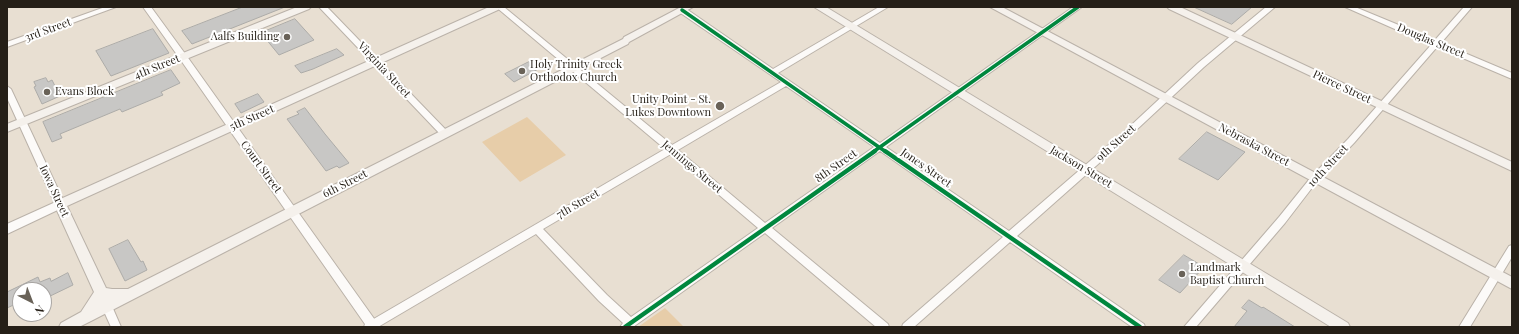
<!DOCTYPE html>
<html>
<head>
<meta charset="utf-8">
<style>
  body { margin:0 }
  #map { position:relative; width:1519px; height:334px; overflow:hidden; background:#e8dfd2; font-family:"Playfair Display",serif }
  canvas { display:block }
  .frame { position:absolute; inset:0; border:8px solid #251f17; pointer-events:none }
  .north { position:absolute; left:12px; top:282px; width:40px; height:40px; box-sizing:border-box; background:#fff; border:1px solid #a8a5a2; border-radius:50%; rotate:138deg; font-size:11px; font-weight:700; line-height:16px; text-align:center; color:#251f17 }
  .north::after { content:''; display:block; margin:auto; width:14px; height:18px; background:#696258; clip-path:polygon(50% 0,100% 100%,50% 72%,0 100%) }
</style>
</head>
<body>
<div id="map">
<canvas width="1519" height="334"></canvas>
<div class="frame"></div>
<div class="north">N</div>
</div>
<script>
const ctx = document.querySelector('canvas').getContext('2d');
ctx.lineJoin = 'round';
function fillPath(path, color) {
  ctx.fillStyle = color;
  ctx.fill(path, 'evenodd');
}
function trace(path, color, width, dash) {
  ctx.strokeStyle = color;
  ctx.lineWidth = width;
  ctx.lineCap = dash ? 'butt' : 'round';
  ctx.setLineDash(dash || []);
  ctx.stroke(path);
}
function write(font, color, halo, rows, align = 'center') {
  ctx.font = font + ' "Playfair Display",serif';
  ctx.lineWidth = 4;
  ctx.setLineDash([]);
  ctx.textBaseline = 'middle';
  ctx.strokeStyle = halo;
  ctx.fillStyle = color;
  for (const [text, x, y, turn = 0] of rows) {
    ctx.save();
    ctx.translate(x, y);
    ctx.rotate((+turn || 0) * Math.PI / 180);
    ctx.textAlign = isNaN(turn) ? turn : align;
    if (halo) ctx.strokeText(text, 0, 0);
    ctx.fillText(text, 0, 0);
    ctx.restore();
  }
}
fillPath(new Path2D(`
  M 527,117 L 566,155 L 520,182 L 482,142 Z
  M 665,308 L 684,327 L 638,327 Z`), '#e7cda9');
const building = new Path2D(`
  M 243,7 L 285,7 L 192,44 L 182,31 Z
  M 1194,7 L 1252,7 L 1232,24 Z
  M 295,19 L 314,40 L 279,55 L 261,33 Z
  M 153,29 L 169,53 L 111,76 L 96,51 Z
  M 337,49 L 344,55 L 313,69 L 301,73 L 295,66 Z
  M 535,59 L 544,66 L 514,82 L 505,74 Z
  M 171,70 L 180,83 L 161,92 L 163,95 L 122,112 L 120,109 L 60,134 L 62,138 L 52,142 L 43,122 Z
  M 46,78 L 48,82 L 52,80 L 60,96 L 42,104 L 34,87 L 36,86 L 34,82 Z
  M 258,94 L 264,102 L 241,113 L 235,104 Z
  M 305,108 L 325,134 L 349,163 L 339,168 L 337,166 L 326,171 L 287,119 L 299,114 L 297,112 Z
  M 1207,132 L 1245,152 L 1218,180 L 1179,159 Z
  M 128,240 L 141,262 L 143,261 L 147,270 L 125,281 L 109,249 Z
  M 1184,255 L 1204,267 L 1180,293 L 1159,280 Z
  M 68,273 L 73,285 L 44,299 L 44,290 L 20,290 L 20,302 L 7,308 L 7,292 L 38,277 L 40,282 L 50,278 L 51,281 Z
  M 1249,300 L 1262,308 L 1263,307 L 1295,327 L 1234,327 L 1247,311 L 1242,308 Z`);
fillPath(building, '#c8c7c5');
trace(building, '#acaba8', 1);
const minor = new Path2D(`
  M 105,7 L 116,7 L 7,47 L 7,42 Z
  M 143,7 L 151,7 L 186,55 L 187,57 L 186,59 L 180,59 Z
  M 319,7 L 327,7 L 447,131 L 448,133 L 447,135 L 441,135 Z
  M 496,7 L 504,7 L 672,145 L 781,82 L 679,12 L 679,8 L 685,8 L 773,69 L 879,7 L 888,7 L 778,73 L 880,143 L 1073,7 L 1082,7 L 886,147 L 1009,231 L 1126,130 L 1198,63 L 1266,7 L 1275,7 L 1204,67 L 1132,134 L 1017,236 L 1144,324 L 1145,327 L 1132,327 L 1010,242 L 914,327 L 902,327 L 903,324 L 1003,237 L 880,151 L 772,228 L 888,324 L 889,327 L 876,327 L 765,233 L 633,327 L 620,327 L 623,323 L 599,301 L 536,234 L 378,327 L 364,327 L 365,324 L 665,149 ZM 786,86 L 874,147 L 765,223 L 678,150 ZM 671,154 L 758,228 L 631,317 L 607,295 L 543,229 Z
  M 1345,7 L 1355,7 L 1435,40 L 1464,7 L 1472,7 L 1441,43 L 1512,73 L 1512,79 L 1437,47 L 1354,143 L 1318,180 L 1285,223 L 1196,327 L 1184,327 L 1279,217 L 1312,176 L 1348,139 L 1431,45 Z
  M 7,86 L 11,89 L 65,204 L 63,206 L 57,206 L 55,204 L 7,98 Z
  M 1512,245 L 1512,257 L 1470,327 L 1459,327 L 1509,246 Z
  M 107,303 L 111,304 L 121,327 L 111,327 L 102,307 L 103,304 Z`);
const tertiary = new Path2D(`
  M 183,54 L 186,55 L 380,327 L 367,327 L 180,59 L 178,57 L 180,55 Z
  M 60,200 L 64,201 L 66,204 L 64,207 L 7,234 L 7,224 Z`);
const secondary = new Path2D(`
  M 297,7 L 311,7 L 309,9 L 7,132 L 7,124 Z
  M 489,7 L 502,7 L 500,9 L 67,206 L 106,288 L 112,289 L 128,289 L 623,39 L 624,37 L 681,7 L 693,7 L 629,42 L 628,44 L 91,321 L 79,327 L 59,327 L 61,323 L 81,312 L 94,292 L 54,204 L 56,201 Z
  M 814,7 L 826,7 L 1348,323 L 1350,327 L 1331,327 Z
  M 990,7 L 1002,7 L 1512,277 L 1512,289 Z
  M 1167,7 L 1180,7 L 1512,162 L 1512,171 L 1169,9 Z`);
trace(minor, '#bab2a9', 2);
trace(tertiary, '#bab2a9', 2);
trace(secondary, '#bab2a9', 2);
fillPath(minor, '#fcfaf8');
fillPath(tertiary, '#fcfaf8');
fillPath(secondary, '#f5f1ec');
trace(new Path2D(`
  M 682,10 L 886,152
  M 873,152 L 1078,7`), '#00873e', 3.5);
trace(new Path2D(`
  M 885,151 L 1140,327
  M 625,327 L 875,151`), '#00873e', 4.5);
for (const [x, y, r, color] of [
  [287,37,4,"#696258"],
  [522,71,4,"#696258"],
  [47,92,4,"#696258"],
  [720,106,5,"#696258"],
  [1182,274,4,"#696258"]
]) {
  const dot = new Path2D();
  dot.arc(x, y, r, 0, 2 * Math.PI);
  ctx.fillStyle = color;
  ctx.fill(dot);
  trace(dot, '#fff', 1.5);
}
write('11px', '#251f17', '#fff', [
  ["3rd Street",48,30,-20],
  ["Douglas Street",1431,41,23],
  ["4th Street",157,67,-22],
  ["Virginia Street",384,70,47],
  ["Pierce Street",1342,87,25],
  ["5th Street",252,118,-24],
  ["9th Street",1116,143,-42],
  ["Nebraska Street",1254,145,28],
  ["8th Street",836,166,-35],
  ["10th Street",1328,166,-47],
  ["Court Street",261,167,54],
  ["Jennings Street",692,167,40],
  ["Jackson Street",1081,167,31],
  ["Jones Street",926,168,35],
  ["6th Street",345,184,-27],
  ["Iowa Street",54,191,65],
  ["7th Street",578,204,-30]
]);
write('11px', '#251f17', '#fff', [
  ["Aalfs Building",279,37,"right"],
  ["Holy Trinity Greek",530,65],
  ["Orthodox Church",530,78],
  ["Evans Block",55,92],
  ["Unity Point - St.",711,100,"right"],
  ["Lukes Downtown",711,113,"right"],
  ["Landmark",1190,268],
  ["Baptist Church",1190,281]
], 'left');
</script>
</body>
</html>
